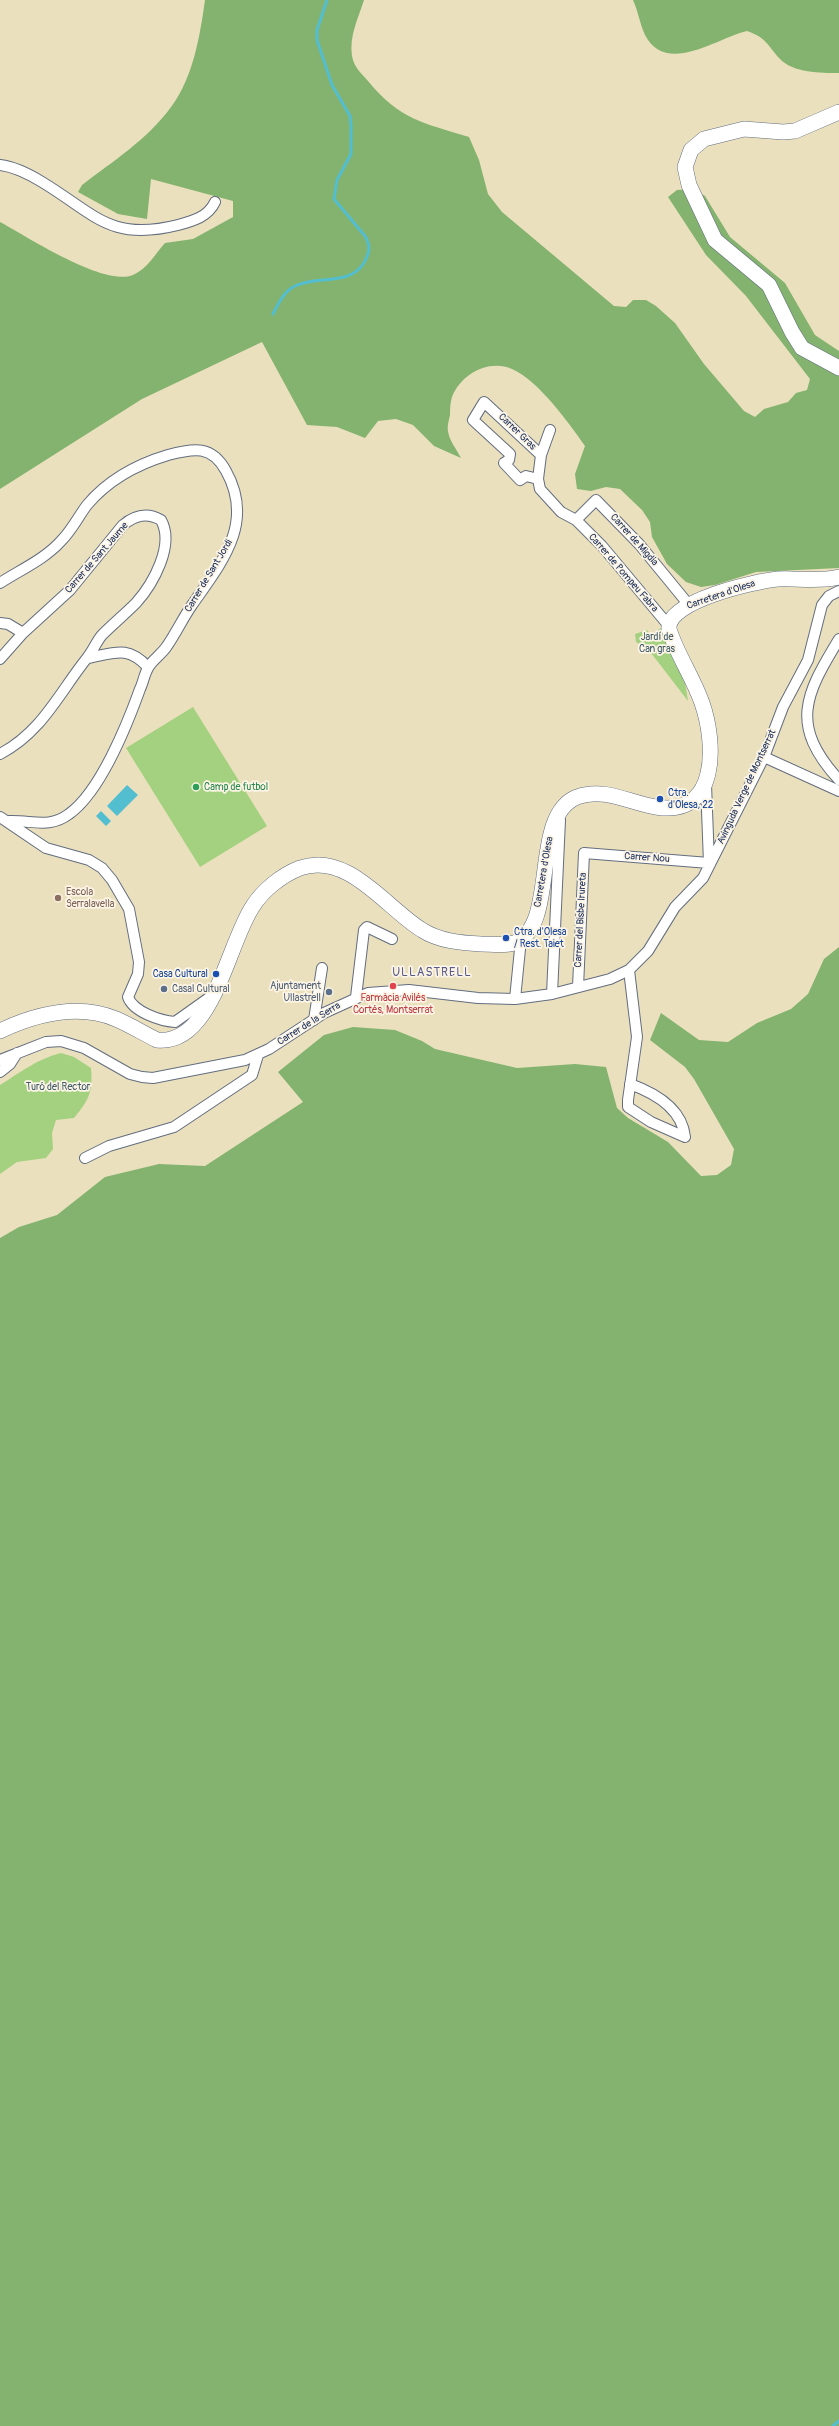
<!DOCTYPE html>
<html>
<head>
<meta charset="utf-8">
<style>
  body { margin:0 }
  canvas { display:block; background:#eae0bd }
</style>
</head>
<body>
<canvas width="839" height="2426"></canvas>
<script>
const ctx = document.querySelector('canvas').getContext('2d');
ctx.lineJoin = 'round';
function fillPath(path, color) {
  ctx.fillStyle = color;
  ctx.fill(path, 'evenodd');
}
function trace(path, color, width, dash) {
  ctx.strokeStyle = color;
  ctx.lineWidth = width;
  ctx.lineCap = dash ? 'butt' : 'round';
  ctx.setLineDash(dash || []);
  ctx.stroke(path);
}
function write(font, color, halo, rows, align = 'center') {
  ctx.font = font + ' Pangolin,sans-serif';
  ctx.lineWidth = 3.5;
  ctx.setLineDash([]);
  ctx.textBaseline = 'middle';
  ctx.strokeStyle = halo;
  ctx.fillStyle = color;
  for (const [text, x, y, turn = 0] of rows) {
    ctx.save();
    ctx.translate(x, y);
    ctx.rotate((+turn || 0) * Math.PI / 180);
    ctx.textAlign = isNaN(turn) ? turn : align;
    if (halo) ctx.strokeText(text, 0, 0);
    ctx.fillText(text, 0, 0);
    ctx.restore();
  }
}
fillPath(new Path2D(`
  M 661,628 L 685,682 L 688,701 L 648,649 L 636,642 L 635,634 L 647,630 L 651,635 Z
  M 193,707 L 267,826 L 200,867 L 126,748 Z
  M 61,1053 L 74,1057 L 91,1068 C 93,1092 89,1100 74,1118 L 56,1120 L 52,1133 L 53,1149 L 46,1158 L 17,1162 L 0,1174 L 0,1085 C 21,1072 37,1059 61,1053 Z`), '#a4d17f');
fillPath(new Path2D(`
  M 205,0 L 364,0 C 358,19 349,36 352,56 C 354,67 361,73 368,81 C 400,120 424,123 469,137 L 479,160 L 488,194 L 502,212 L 614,306 L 626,307 L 633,300 L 646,300 L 656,306 L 675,323 L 704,364 L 744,411 L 755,417 L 764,409 L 788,402 L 796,393 L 807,390 L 810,379 L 746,296 L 706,255 L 668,197 L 677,190 L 694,189 L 705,196 L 730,237 L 785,283 L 815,335 L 839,351 L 839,568 L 756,572 L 715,585 L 701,587 L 686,582 L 667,564 L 652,537 L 650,522 L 642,510 L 620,489 L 606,487 L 591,491 L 577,489 L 575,474 L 585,446 C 569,423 538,380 512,369 C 489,359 461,374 452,397 C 450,403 450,410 450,415 C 449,420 447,426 448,431 C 449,440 457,450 461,458 L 434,446 L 413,425 L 396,419 L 378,421 L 365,438 L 337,427 L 307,425 L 262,342 L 142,399 L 0,489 L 0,222 C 28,237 104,287 133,275 C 147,269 155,254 165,243 L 193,239 L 233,217 L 233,201 L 151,179 L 147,219 L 118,214 L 78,192 L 82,185 C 112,162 148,139 171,107 C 193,78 200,36 205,0 Z
  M 633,0 L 839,0 L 839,73 C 821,73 793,73 780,59 C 767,45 767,38 747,31 C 717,38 666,76 645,35 C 640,24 638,11 633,0 Z
  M 839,947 L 839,2426 L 0,2426 L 0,1238 L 19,1227 L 57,1215 L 105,1177 L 159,1164 L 205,1166 L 303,1102 L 278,1072 L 324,1035 L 353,1027 L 395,1030 L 422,1041 L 435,1049 L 517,1068 L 575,1064 L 606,1067 L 617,1108 L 628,1118 L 668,1142 L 701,1176 L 717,1175 L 731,1165 L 734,1149 L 694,1079 L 685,1067 L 650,1040 L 661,1013 L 699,1040 L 728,1042 L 757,1023 L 791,1009 L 808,994 L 824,959 Z`), '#83b36e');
fillPath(new Path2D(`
  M 127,785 L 138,795 L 117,816 L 107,806 Z
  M 101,811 L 111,821 L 106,826 L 96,816 Z`), '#54bed1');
trace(new Path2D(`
  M 273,314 C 278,304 284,291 295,286 C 317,275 354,287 366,259 C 370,250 370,245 365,236 L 334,199 L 337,180 L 351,154 L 351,125 L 350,116 L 332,85 L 317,40 L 317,30 L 327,0
  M 833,2426 L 839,2421`), '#54bed1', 3);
const street = new Path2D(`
  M 0,165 C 16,167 29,174 42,182 C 95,214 110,242 178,225 C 193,221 208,217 215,202
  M 541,455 L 550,430
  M 538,479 L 526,476 L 520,480 L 504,463 L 509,460 L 510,454 L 473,420 L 484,402 L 541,455 L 538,479 L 540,489 L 561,512 L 576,520 L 602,546 L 669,626
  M 576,520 L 596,500 L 639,544 L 689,605
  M 0,583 C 20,570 45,559 61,541 C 72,530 78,517 87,505 C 108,480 138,464 168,455 C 194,448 212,445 226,471 C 255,523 222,562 192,605 C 183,618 176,633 167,646 C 162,654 152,660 148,668 C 144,675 143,683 140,689 C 127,725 100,792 69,814 C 49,829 32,820 9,821
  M 0,623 L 8,624 L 23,633
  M 839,639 C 805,695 789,725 839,780
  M 88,658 C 115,653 127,645 148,667
  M 0,659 L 23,633 L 70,590 L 123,525 C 135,515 147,512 161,520 C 175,545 153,584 136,603 C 125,614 113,624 102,635 C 96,642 93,651 87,658 C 59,693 42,732 0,754
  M 764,757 L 839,791
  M 706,784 L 709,863
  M 0,817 L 46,848 L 89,860 L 102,868 L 112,880 L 129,909 L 139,962 L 138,974 L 128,997 C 133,1012 161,1021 175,1022 L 213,995
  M 629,970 L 637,1037 L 628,1100 L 628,1107 L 651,1122 L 685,1137 C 682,1108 655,1093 630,1084
  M 578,987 L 584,853 L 709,863
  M 552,994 L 560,820
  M 356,997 L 364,930 L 367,927 L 392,939
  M 515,999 L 521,939
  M 314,1020 L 322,968
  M 0,1060 L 46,1042 L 61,1041 L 84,1048 L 130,1074 L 142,1077 L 153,1078 L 245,1060 L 269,1049 L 324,1013 L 368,993 L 409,990 L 478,998 L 515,999 L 552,994 L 610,979 L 629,970 L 648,951 L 675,907 L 703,878 L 764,757 L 783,707 L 808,660 L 822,605 L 829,596 L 839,591
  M 0,1072 L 10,1064 L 17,1053
  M 85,1158 L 109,1146 L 174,1127 L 252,1075 L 258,1055`);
const secondary = new Path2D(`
  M 839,112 L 795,131 L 783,132 L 744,129 L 704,139 L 691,150 L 685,167 L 689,185 L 715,240 L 769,285 L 792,332 L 802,348 L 839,368
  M 0,1031 C 36,1014 77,1003 116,1019 C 130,1025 143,1033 157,1040 C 213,1046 228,942 253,906 C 263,890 282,875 300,868 C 348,851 386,908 422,930 C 439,941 461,943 481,944 C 491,944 504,946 514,943 C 560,926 529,816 577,797 C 605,787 629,803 656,807 C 719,818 716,743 702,703 C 693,677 677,655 669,629 C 666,601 756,581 778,579 C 798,578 819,582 839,577`);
trace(street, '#636d7f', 12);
trace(secondary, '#636d7f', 16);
trace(street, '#fff', 10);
trace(secondary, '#fff', 15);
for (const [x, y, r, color] of [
  [196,787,4,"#2e9e5b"],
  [660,799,4,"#1a4fb4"],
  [58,898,4,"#8d6e63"],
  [506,938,4,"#1a4fb4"],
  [216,974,4,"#1a4fb4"],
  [393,986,4,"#e0444e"],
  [164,989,4,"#5c6f8a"],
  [329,992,4,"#5c6f8a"]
]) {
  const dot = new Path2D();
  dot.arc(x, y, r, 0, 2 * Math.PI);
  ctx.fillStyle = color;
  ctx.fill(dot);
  trace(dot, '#fcf5e5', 1.5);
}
write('10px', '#1b2f5e', '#fcf5e5', [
  ["Carrer Gras",517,432,44],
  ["Carrer de Migdia",634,540,48],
  ["Carrer de Sant Jaume",97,558,-49],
  ["Carrer de Pompeu Fabra",623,573,49],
  ["Carrer de Sant Jordi",209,576,-59],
  ["Carretera d'Olesa",721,595,-19],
  ["Avinguda Verge de Montserrat",747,787,-65],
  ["Carrer Nou",647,858,4],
  ["Carretera d'Olesa",544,872,-80],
  ["Carrer del Bisbe Irureta",581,920,-87],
  ["Carrer de la Serra",309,1024,-32]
]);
write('10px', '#3d5866', '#fcf5e5', [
  ["Jardí de",657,637],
  ["Can gras",657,649],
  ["Turó del Rector",58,1087]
]);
write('10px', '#27864d', '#fcf5e5', [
  ["Camp de futbol",204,787]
], 'left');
write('10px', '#164399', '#fcf5e5', [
  ["Ctra.",668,793],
  ["d'Olesa, 22",668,805],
  ["Ctra. d'Olesa",514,932],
  ["/ Rest. Taiet",514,944],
  ["Casa Cultural",208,974,"right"]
], 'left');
write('10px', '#785e54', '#fcf5e5', [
  ["Escola",66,892],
  ["Serralavella",66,904]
], 'left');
write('10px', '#4e5e75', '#fcf5e5', [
  ["Ajuntament",321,986],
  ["Ullastrell",321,998],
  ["Casal Cultural",172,989,"left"]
], 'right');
write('10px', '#be3a42', '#fcf5e5', [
  ["Farmàcia Avilés",393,998],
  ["Cortés, Montserrat",393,1010]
]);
ctx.letterSpacing = '1px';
write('12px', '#58598b', '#fcf5e5', [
  ["ULLASTRELL",432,973]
]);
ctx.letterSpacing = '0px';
</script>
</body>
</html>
